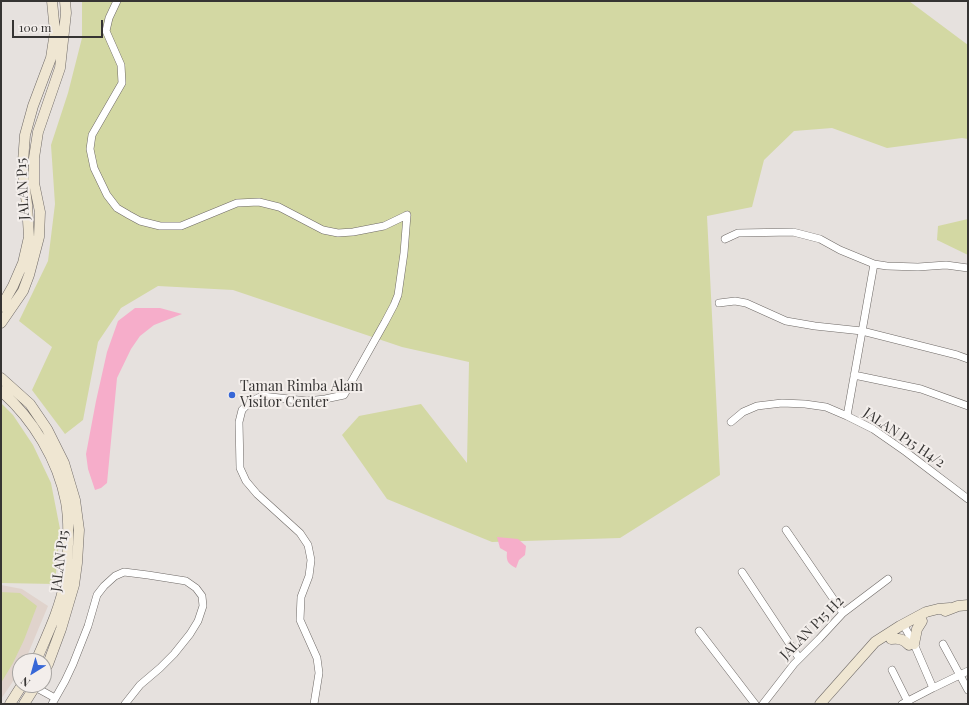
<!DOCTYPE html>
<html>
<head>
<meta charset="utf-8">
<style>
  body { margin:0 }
  #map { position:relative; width:969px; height:705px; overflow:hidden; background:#e6e1de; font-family:"Playfair Display",serif }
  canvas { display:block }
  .frame { position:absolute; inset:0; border:2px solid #363433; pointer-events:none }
  .north { position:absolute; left:12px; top:653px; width:40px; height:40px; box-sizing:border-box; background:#f3eeeb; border:1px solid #a7a4a1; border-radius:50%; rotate:217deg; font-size:11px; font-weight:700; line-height:16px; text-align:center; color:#363433 }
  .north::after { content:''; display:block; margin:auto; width:14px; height:18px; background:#3767d7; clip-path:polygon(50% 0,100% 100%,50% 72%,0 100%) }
  .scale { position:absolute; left:12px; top:20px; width:91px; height:18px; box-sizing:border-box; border:2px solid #363433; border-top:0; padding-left:5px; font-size:12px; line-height:14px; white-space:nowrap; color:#363433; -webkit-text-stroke:3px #f3eeeb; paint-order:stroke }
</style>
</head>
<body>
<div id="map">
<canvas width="969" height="705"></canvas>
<div class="frame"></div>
<div class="north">N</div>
<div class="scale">100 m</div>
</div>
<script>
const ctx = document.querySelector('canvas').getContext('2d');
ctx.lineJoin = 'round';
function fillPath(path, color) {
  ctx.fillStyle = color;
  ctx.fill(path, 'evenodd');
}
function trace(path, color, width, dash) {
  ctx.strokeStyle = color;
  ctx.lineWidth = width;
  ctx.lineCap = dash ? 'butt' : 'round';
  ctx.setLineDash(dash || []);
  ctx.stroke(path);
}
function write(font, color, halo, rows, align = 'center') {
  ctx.font = font + ' "Playfair Display",serif';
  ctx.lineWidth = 4;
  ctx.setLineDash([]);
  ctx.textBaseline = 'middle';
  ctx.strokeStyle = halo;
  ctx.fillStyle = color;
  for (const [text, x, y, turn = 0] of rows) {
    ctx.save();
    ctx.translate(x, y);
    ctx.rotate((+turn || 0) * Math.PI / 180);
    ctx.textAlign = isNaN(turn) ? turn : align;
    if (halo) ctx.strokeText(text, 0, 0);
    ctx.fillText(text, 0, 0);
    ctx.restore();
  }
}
fillPath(new Path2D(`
  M 1,585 L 22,589 L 48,606 L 25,661 L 20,661 L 20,671 L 1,699 Z`), '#e0d3cc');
fillPath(new Path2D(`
  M 82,1 L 909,1 L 968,45 L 968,139 L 962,138 L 887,148 L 832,128 L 794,131 L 764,160 L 752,207 L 707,216 L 720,475 L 620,538 L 492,542 L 387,499 L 342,435 L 359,416 L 421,404 L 467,463 L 469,362 L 402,347 L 233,290 L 158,286 L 121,308 L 98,342 L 83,420 L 65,434 L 32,390 L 52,347 L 19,321 L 48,261 L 55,204 L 51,145 L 68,93 L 82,38 Z
  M 968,219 L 968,255 L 937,240 L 938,226 Z
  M 1,403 L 13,415 L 33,445 L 51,483 L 60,529 L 55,584 L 1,583 Z
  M 1,592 L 20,593 L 37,606 L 24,640 L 13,663 L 1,683 Z`), '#d3d8a3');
fillPath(new Path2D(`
  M 135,308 L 160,308 L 182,314 L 154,325 L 140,336 L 131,349 L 117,378 L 107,483 L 101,488 L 95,490 L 88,469 L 86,454 L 96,401 L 107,352 L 118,321 Z
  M 497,537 L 518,539 L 526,546 L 525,555 L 519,560 L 516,568 C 508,564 506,561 507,552 L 500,548 Z`), '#f6adca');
const street = new Path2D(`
  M 117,1 L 109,18 L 106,31 L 121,65 L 122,83 L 92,135 L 90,149 L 94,168 L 107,195 L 117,208 L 129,215 L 140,221 L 160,226 L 181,226 L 237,203 L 259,202 L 279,207 L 323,230 L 338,233 L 353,232 L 384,226 L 407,215
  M 725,239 L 738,233 L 793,232 L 820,239 L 840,250 L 874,264 L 887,266 L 918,267 L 946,265 L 968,268
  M 719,303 L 735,301 L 746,303 L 786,321 L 815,326 L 862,331 L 957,355 L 968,359
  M 854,375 L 921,389 L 968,406
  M 847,416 L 874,264
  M 731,422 L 743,412 L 757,406 L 782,403 L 805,404 L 826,407 L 847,416 L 873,429 L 906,452 L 968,499
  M 786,530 L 843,613
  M 742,572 L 799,658
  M 903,624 L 914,644 L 933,688
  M 699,631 L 755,704
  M 943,644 L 968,690
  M 892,670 L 909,704
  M 35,687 L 55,698
  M 52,704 L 65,681 L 73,664 L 88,626 L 97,595 L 104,586 L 115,576 L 124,572 L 148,575 L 186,581 L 196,588 L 202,596 L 203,606 L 198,621 L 190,634 L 174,654 L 160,668 L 140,685 L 125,704
  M 314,704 L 319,673 L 317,658 L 300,620 L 301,597 L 309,576 L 311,560 L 308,545 L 300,533 L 257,494 L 246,481 L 240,468 L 239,422 L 242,410 L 250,402 L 262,396 L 307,401 L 325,399 L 344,395 L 385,322 L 394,305 L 398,295 L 404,253 L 407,215
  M 763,704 L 794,664 L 819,639 L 843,613 L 888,579
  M 902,704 L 933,688 L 968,671`);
const secondary = new Path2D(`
  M 1,307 L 13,286 L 23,263 L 29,237 L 27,204 L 24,182 L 23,162 L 25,135 L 33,106 L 51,58 L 55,32 L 52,1
  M 1,323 L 23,291 L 29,275 L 39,237 L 40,212 L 34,183 L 34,158 L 38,132 L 60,68 L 66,13 L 65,1
  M 1,378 L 30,404 L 47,429 L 64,463 L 75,500 L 79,530 L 77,563 L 74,585 L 61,629 L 48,664 L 44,671
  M 1,391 C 33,419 58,460 66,502 C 70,524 68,559 65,581 C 60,609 47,635 36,661
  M 945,611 L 958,606 L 968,605
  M 891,639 C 899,638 903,639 909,645
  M 914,644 L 917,629 L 922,621
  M 10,704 L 22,685
  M 24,704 L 36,685
  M 820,704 L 875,642 L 900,626 L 926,612 L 938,609 L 950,608`);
trace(street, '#6e6966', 8);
trace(secondary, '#6e6966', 11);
trace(street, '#fff', 7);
trace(secondary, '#efe6d2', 10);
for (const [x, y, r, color] of [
  [232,395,4,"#3767d7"]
]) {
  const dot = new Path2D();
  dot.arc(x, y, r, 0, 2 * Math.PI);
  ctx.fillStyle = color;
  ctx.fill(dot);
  trace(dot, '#f3eeeb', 1.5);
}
write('14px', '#363433', '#f3eeeb', [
  ["JALAN P15",23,189,-93],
  ["JALAN P15 H4/2",904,438,34],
  ["JALAN P15",60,561,-83],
  ["JALAN P15 H2",812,628,-45]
]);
write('14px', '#363433', '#f3eeeb', [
  ["Taman Rimba Alam",240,387],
  ["Visitor Center",240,403]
], 'left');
</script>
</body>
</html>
